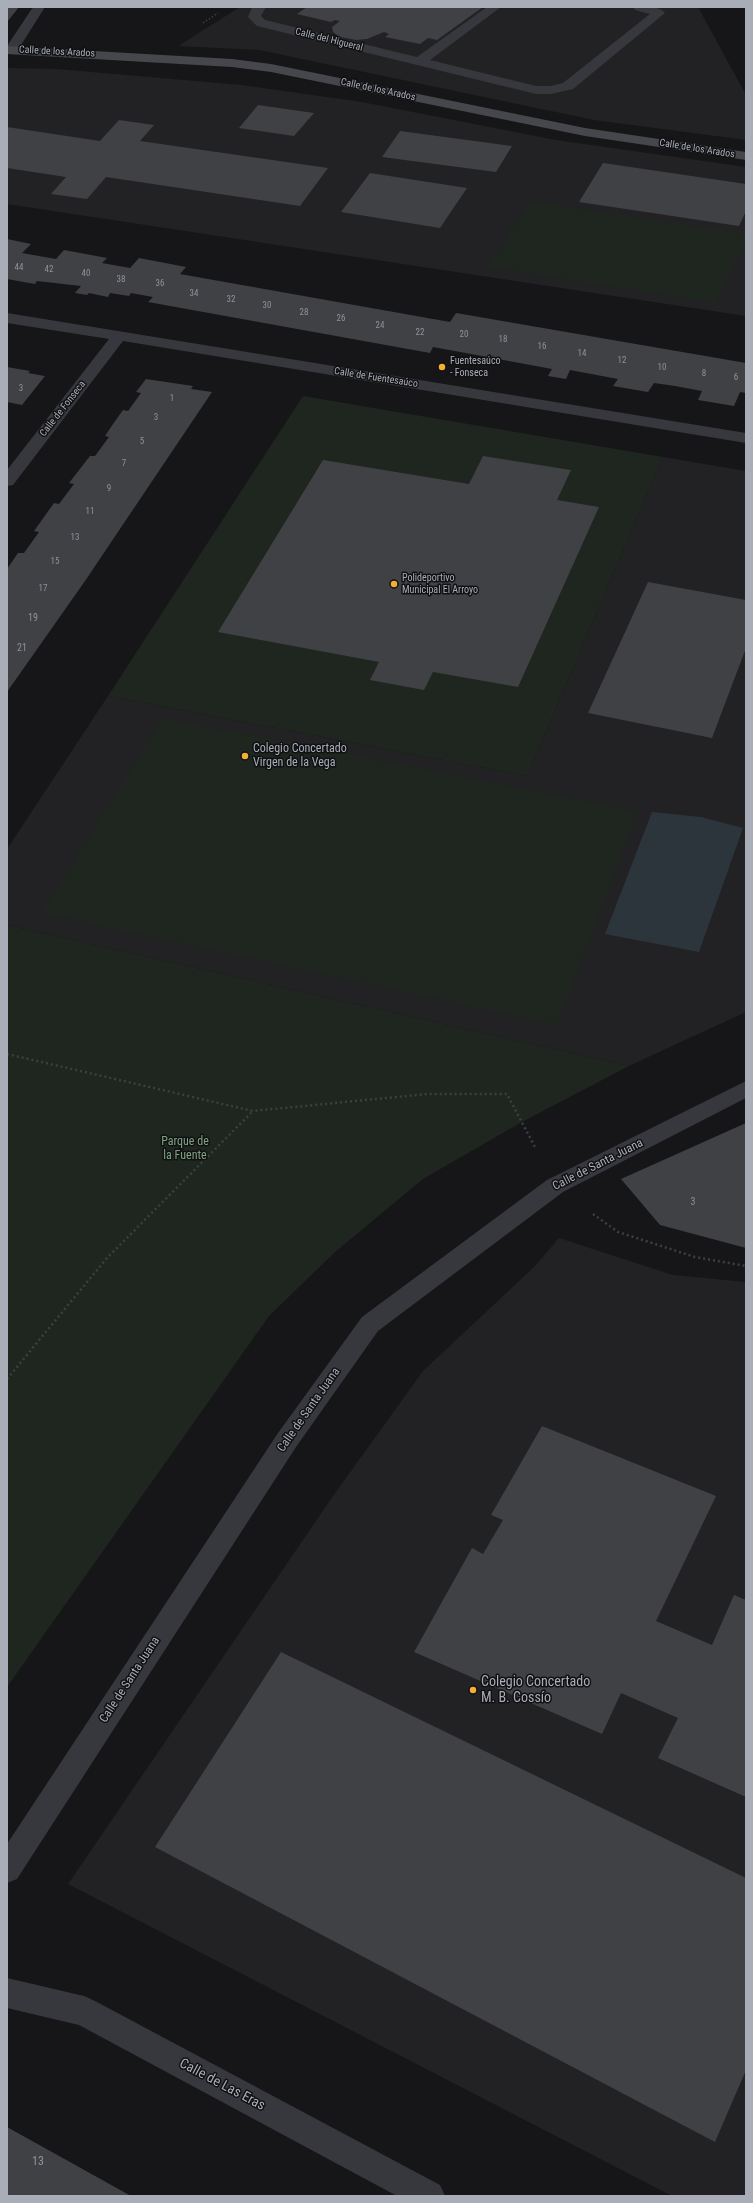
<!DOCTYPE html>
<html>
<head>
<meta charset="utf-8">
<style>
  body { margin:0 }
  #map { position:relative; width:753px; height:2203px; overflow:hidden; background:#161618; font-family:"Roboto Condensed",sans-serif }
  canvas { display:block }
  .frame { position:absolute; inset:0; border:8px solid #a8adb8; pointer-events:none }
</style>
</head>
<body>
<div id="map">
<canvas width="753" height="2203"></canvas>
<div class="frame"></div>
</div>
<script>
const ctx = document.querySelector('canvas').getContext('2d');
ctx.lineJoin = 'round';
function fillPath(path, color) {
  ctx.fillStyle = color;
  ctx.fill(path, 'evenodd');
}
function trace(path, color, width, dash) {
  ctx.strokeStyle = color;
  ctx.lineWidth = width;
  ctx.lineCap = dash ? 'butt' : 'round';
  ctx.setLineDash(dash || []);
  ctx.stroke(path);
}
function write(font, color, halo, rows, align = 'center') {
  ctx.font = font + ' "Roboto Condensed",sans-serif';
  ctx.lineWidth = 3;
  ctx.setLineDash([]);
  ctx.textBaseline = 'middle';
  ctx.strokeStyle = halo;
  ctx.fillStyle = color;
  for (const [text, x, y, turn = 0] of rows) {
    ctx.save();
    ctx.translate(x, y);
    ctx.rotate((+turn || 0) * Math.PI / 180);
    ctx.textAlign = isNaN(turn) ? turn : align;
    if (halo) ctx.strokeText(text, 0, 0);
    ctx.fillText(text, 0, 0);
    ctx.restore();
  }
}
fillPath(new Path2D(`
  M 240,7 L 698,7 L 746,95 L 746,140 L 594,120 L 259,50 L 178,46 Z
  M 7,68 L 57,69 L 242,85 L 362,102 L 556,140 L 746,167 L 746,316 L 7,204 Z
  M 663,457 L 746,471 L 746,1012 L 629,1066 L 7,925 L 7,849 L 108,696 L 527,776 Z
  M 559,1238 L 673,1275 L 746,1282 L 746,2196 L 672,2196 L 68,1884 L 333,1496 L 423,1371 L 535,1266 Z`), '#222225');
fillPath(new Path2D(`
  M 530,201 L 746,234 L 746,239 L 715,303 L 488,267 Z
  M 303,396 L 663,457 L 527,776 L 108,696 Z
  M 163,718 L 638,811 L 557,1025 L 42,913 Z
  M 7,925 L 629,1066 L 520,1123 L 423,1179 L 335,1252 L 269,1316 L 7,1687 Z`), '#1e261f');
fillPath(new Path2D(`
  M 652,812 L 701,817 L 743,828 L 699,952 L 605,934 Z`), '#2c353c');
fillPath(new Path2D(`
  M 7,7 L 19,7 L 7,22 Z
  M 307,7 L 483,7 L 437,40 L 428,38 L 420,44 L 385,37 L 389,34 L 384,32 L 367,39 L 356,40 L 340,37 L 333,32 L 332,27 L 340,21 L 335,20 L 331,22 L 297,14 Z
  M 258,105 L 314,113 L 294,136 L 239,128 Z
  M 119,120 L 154,125 L 140,141 L 328,168 L 300,206 L 106,177 L 87,199 L 51,194 L 66,177 L 7,168 L 7,127 L 100,141 Z
  M 400,131 L 512,146 L 496,172 L 382,157 Z
  M 603,163 L 746,184 L 746,211 L 739,226 L 579,202 Z
  M 370,173 L 467,188 L 440,228 L 341,212 Z
  M 7,239 L 31,244 L 22,253 L 56,259 L 64,250 L 107,258 L 102,263 L 130,268 L 139,258 L 186,267 L 180,274 L 450,322 L 456,313 L 746,363 L 746,393 L 740,392 L 734,406 L 698,400 L 702,391 L 675,386 L 654,383 L 648,392 L 613,386 L 618,379 L 570,370 L 566,379 L 548,376 L 552,369 L 433,347 L 430,353 L 148,302 L 153,297 L 131,293 L 129,296 L 110,293 L 108,297 L 89,293 L 87,295 L 75,293 L 81,286 L 37,281 L 35,284 L 7,279 Z
  M 7,367 L 30,371 L 28,373 L 45,376 L 22,405 L 7,402 Z
  M 146,379 L 193,386 L 191,389 L 212,392 L 85,581 L 7,692 L 7,569 L 18,553 L 24,553 L 39,532 L 34,531 L 54,503 L 59,504 L 74,484 L 69,483 L 90,456 L 95,456 L 109,437 L 105,436 L 113,424 L 123,410 L 128,411 L 141,393 L 136,392 Z
  M 483,456 L 571,470 L 557,500 L 599,507 L 518,687 L 433,672 L 424,690 L 370,680 L 379,662 L 218,632 L 323,460 L 469,484 Z
  M 648,582 L 746,600 L 746,648 L 712,738 L 588,713 Z
  M 746,1123 L 746,1248 L 660,1225 L 621,1179 Z
  M 542,1426 L 716,1496 L 656,1621 L 712,1645 L 734,1595 L 746,1600 L 746,1797 L 658,1758 L 678,1718 L 621,1693 L 602,1734 L 414,1652 L 472,1548 L 483,1554 L 503,1520 L 491,1515 Z
  M 281,1652 L 746,1878 L 746,2070 L 715,2142 L 155,1847 Z
  M 7,2127 L 131,2196 L 7,2196 Z`), '#404145');
trace(new Path2D(`
  M 203,23 L 218,13`), '#3d3f44', 1.5, [1.5, 2]);
trace(new Path2D(`
  M 7,1054 L 253,1111 L 427,1094 L 507,1094 L 536,1149
  M 593,1214 L 618,1232 L 695,1257 L 746,1266
  M 7,1379 L 107,1258 L 253,1111`), '#3d3f44', 2.5, [2, 3]);
fillPath(new Path2D(`
  M 33,7 L 45,7 L 16,53 L 7,53 L 7,46 Z
  M 252,7 L 266,7 L 261,16 L 265,20 L 417,57 L 487,7 L 501,7 L 430,60 L 536,86 L 551,86 L 563,83 L 650,14 L 635,10 L 633,7 C 642,7 659,5 665,13 L 573,89 L 551,94 L 536,94 L 257,26 L 248,17 Z`), '#37383d');
fillPath(new Path2D(`
  M 7,313 L 746,433 L 746,443 L 123,341 L 13,485 L 7,486 L 7,470 L 109,339 L 7,323 Z
  M 746,1081 L 746,1098 L 563,1192 L 378,1331 L 296,1447 L 17,1879 L 7,1883 L 7,1844 L 278,1433 L 362,1317 L 547,1180 Z
  M 7,1978 L 84,1996 L 95,2001 L 440,2185 L 445,2196 L 397,2196 L 79,2025 L 7,2008 Z`), '#37383d');
fillPath(new Path2D(`
  M 7,46 L 232,59 L 271,64 L 585,128 L 746,152 L 746,160 L 585,136 L 271,72 L 232,67 L 7,54 Z`), '#45474d');
for (const [x, y, r, color] of [
  [442,367,4,"#f2b134"],
  [394,584,4,"#f2b134"],
  [245,756,4,"#f2b134"],
  [473,1690,4,"#f2b134"]
]) {
  const dot = new Path2D();
  dot.arc(x, y, r, 0, 2 * Math.PI);
  ctx.fillStyle = color;
  ctx.fill(dot);
  trace(dot, '#111113', 1.5);
}
write('9px', '#8e929b', null, [
  ["44",19,268],
  ["42",49,270],
  ["40",86,274],
  ["38",121,280],
  ["36",160,284],
  ["34",194,294],
  ["32",231,300],
  ["30",267,306],
  ["28",304,313],
  ["26",341,319],
  ["24",380,326],
  ["22",420,333],
  ["20",464,335],
  ["18",503,340],
  ["16",542,347],
  ["14",582,354],
  ["12",622,361],
  ["10",662,368],
  ["8",704,374],
  ["6",736,378],
  ["3",21,389],
  ["1",172,399],
  ["3",156,418],
  ["5",142,442],
  ["7",124,464],
  ["9",109,489],
  ["11",90,512],
  ["13",75,538],
  ["15",55,562],
  ["17",43,589]
]);
write('10px', '#a8adb8', '#111113', [
  ["Calle del Higueral",329,40,14],
  ["Calle de los Arados",57,52,3],
  ["Calle de los Arados",378,90,12],
  ["Calle de los Arados",697,149,9],
  ["Calle de Fuentesaúco",376,378,9],
  ["Calle de Fonseca",63,409,-52]
]);
write('10px', '#a8adb8', '#111113', [
  ["Fuentesaúco",450,361],
  ["- Fonseca",450,373],
  ["Polideportivo",402,578],
  ["Municipal El Arroyo",402,590]
], 'left');
write('10px', '#8e929b', null, [
  ["19",33,618],
  ["21",22,648],
  ["3",693,1202]
]);
write('12px', '#a8adb8', '#111113', [
  ["Colegio Concertado",253,749],
  ["Virgen de la Vega",253,763]
], 'left');
write('12px', '#7fa381', '#111113', [
  ["Parque de",185,1142],
  ["la Fuente",185,1156]
]);
write('12px', '#a8adb8', '#111113', [
  ["Calle de Santa Juana",598,1165,-27],
  ["Calle de Santa Juana",309,1410,-55],
  ["Calle de Santa Juana",130,1680,-57]
]);
write('12px', '#8e929b', null, [
  ["13",38,2162]
]);
write('14px', '#a8adb8', '#111113', [
  ["Colegio Concertado",481,1682],
  ["M. B. Cossío",481,1698]
], 'left');
write('14px', '#a8adb8', '#111113', [
  ["Calle de Las Eras",222,2085,28]
]);
</script>
</body>
</html>
